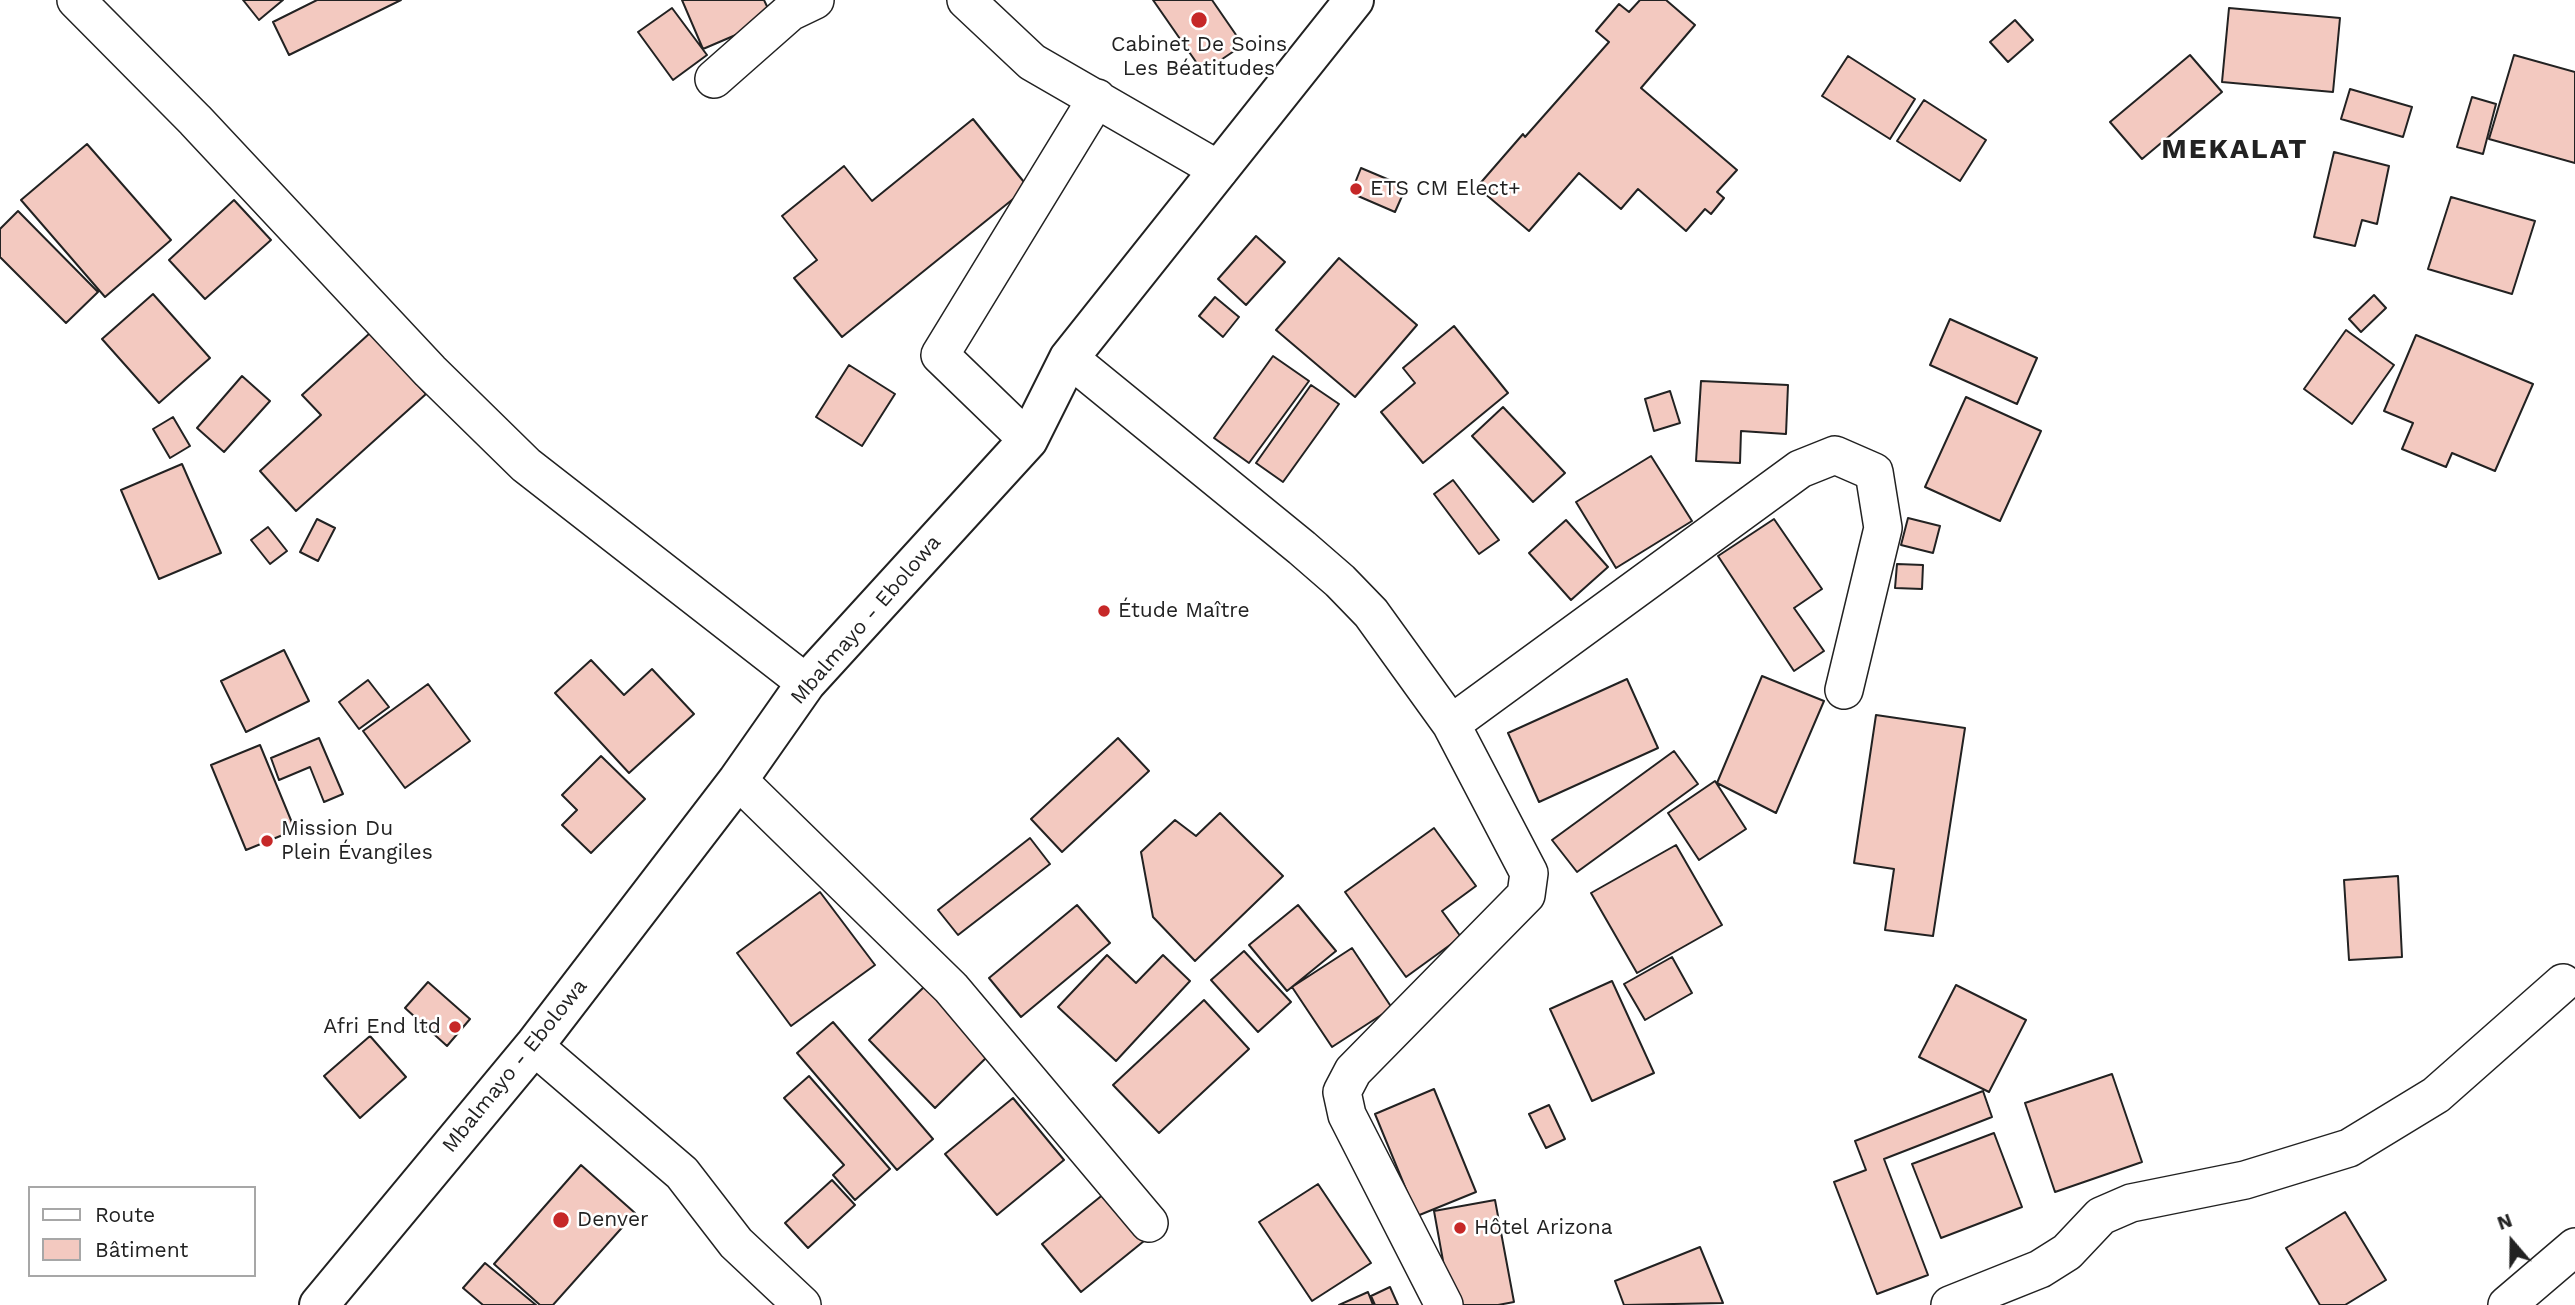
<!DOCTYPE html>
<html>
<head>
<meta charset="utf-8">
<style>
  body { margin:0 }
  #map { position:relative; width:2575px; height:1305px; overflow:hidden; background:#fff; font-family:"Work Sans",sans-serif }
  canvas { display:block }
  .legend { position:absolute; left:28px; top:1186px; width:228px; height:91px; box-sizing:border-box; background:#fff; border:2px solid #a7a7a7; margin:0; padding:9px 12px; list-style:none; font-size:21px; color:#222 }
  .legend li { display:flex; align-items:center; gap:14px; height:35px }
  .legend b { width:35px; border:2px solid #a7a7a7 }
  .north { position:absolute; left:2477px; top:1207px; width:70px; height:70px; -webkit-text-stroke:5px #fff; paint-order:stroke; rotate:340deg; font-size:19px; font-weight:700; line-height:28px; text-align:center; color:#222 }
  .north::after { content:''; display:block; margin:auto; width:24px; height:32px; background:#222; clip-path:polygon(50% 0,100% 100%,50% 72%,0 100%) }
</style>
</head>
<body>
<div id="map">
<canvas width="2575" height="1305"></canvas>
<ul class="legend">
<li><b style="height:9px;background:#fff"></b>Route</li>
<li><b style="height:19px;background:#f3c9c0"></b>Bâtiment</li>
</ul>
<div class="north">N</div>
</div>
<script>
const ctx = document.querySelector('canvas').getContext('2d');
ctx.lineJoin = 'round';
function fillPath(path, color) {
  ctx.fillStyle = color;
  ctx.fill(path, 'evenodd');
}
function trace(path, color, width, dash) {
  ctx.strokeStyle = color;
  ctx.lineWidth = width;
  ctx.lineCap = dash ? 'butt' : 'round';
  ctx.setLineDash(dash || []);
  ctx.stroke(path);
}
function write(font, color, halo, rows, align = 'center') {
  ctx.font = font + ' "Work Sans",sans-serif';
  ctx.lineWidth = 5;
  ctx.setLineDash([]);
  ctx.textBaseline = 'middle';
  ctx.strokeStyle = halo;
  ctx.fillStyle = color;
  for (const [text, x, y, turn = 0] of rows) {
    ctx.save();
    ctx.translate(x, y);
    ctx.rotate((+turn || 0) * Math.PI / 180);
    ctx.textAlign = isNaN(turn) ? turn : align;
    if (halo) ctx.strokeText(text, 0, 0);
    ctx.fillText(text, 0, 0);
    ctx.restore();
  }
}
const building = new Path2D(`
  M 243,0 L 283,0 L 259,20 Z
  M 317,0 L 401,0 L 289,55 L 273,22 Z
  M 682,0 L 764,0 L 773,19 L 703,49 Z
  M 1153,0 L 1212,0 L 1243,45 L 1203,72 Z
  M 1640,0 L 1666,0 L 1695,25 L 1641,88 L 1737,170 L 1717,192 L 1724,198 L 1711,214 L 1705,209 L 1686,231 L 1638,189 L 1621,209 L 1579,173 L 1529,231 L 1477,187 L 1523,134 L 1525,137 L 1609,42 L 1596,31 L 1619,4 L 1629,12 Z
  M 672,8 L 707,55 L 673,80 L 638,32 Z
  M 2229,8 L 2340,18 L 2333,92 L 2222,82 Z
  M 2015,20 L 2033,40 L 2008,62 L 1990,42 Z
  M 2190,55 L 2222,92 L 2142,159 L 2110,122 Z
  M 2514,55 L 2575,72 L 2575,163 L 2489,139 Z
  M 1848,56 L 1915,99 L 1890,139 L 1822,96 Z
  M 2350,89 L 2412,107 L 2403,137 L 2341,119 Z
  M 2472,97 L 2496,104 L 2483,154 L 2457,147 Z
  M 1924,100 L 1986,140 L 1960,181 L 1897,141 Z
  M 973,119 L 1028,187 L 842,337 L 794,278 L 817,260 L 782,216 L 844,166 L 872,201 Z
  M 87,144 L 171,240 L 105,297 L 21,200 Z
  M 2334,152 L 2389,166 L 2377,224 L 2362,220 L 2355,246 L 2314,237 Z
  M 1361,168 L 1406,187 L 1395,212 L 1351,193 Z
  M 2451,197 L 2535,221 L 2512,294 L 2428,269 Z
  M 234,200 L 271,240 L 205,299 L 169,260 Z
  M 18,211 L 98,292 L 66,323 L 0,257 L 0,229 Z
  M 1256,236 L 1285,262 L 1246,305 L 1218,279 Z
  M 1339,258 L 1417,325 L 1355,397 L 1276,330 Z
  M 153,294 L 210,358 L 159,403 L 102,339 Z
  M 2374,295 L 2386,308 L 2361,332 L 2349,319 Z
  M 1215,297 L 1239,317 L 1223,337 L 1199,316 Z
  M 1950,319 L 2037,358 L 2017,404 L 1930,365 Z
  M 1454,326 L 1508,393 L 1423,463 L 1381,412 L 1415,383 L 1403,368 Z
  M 2346,330 L 2394,365 L 2352,424 L 2304,389 Z
  M 370,333 L 426,394 L 296,511 L 260,471 L 321,415 L 302,395 Z
  M 2416,335 L 2533,384 L 2495,471 L 2452,453 L 2446,467 L 2402,449 L 2413,423 L 2384,411 Z
  M 1273,356 L 1309,381 L 1249,463 L 1214,438 Z
  M 849,365 L 895,394 L 862,446 L 816,417 Z
  M 242,376 L 270,401 L 224,452 L 197,428 Z
  M 1701,381 L 1788,385 L 1786,434 L 1741,431 L 1740,463 L 1696,461 Z
  M 1311,385 L 1339,404 L 1283,482 L 1256,463 Z
  M 1670,391 L 1680,423 L 1654,431 L 1645,399 Z
  M 1966,397 L 2041,431 L 2000,521 L 1925,487 Z
  M 1503,407 L 1565,473 L 1533,502 L 1472,436 Z
  M 173,417 L 190,446 L 170,458 L 153,429 Z
  M 1651,456 L 1692,521 L 1616,568 L 1576,502 Z
  M 182,464 L 221,553 L 159,579 L 121,490 Z
  M 1453,480 L 1499,540 L 1479,554 L 1434,494 Z
  M 1908,518 L 1940,526 L 1933,553 L 1901,545 Z
  M 317,519 L 335,528 L 318,561 L 300,552 Z
  M 1774,519 L 1822,589 L 1794,608 L 1824,651 L 1794,671 L 1718,556 Z
  M 1566,520 L 1608,567 L 1571,600 L 1529,553 Z
  M 268,527 L 287,551 L 270,564 L 251,540 Z
  M 1897,564 L 1923,565 L 1922,589 L 1895,588 Z
  M 284,650 L 309,701 L 246,732 L 221,681 Z
  M 591,660 L 624,695 L 652,669 L 694,714 L 629,773 L 555,693 Z
  M 1762,676 L 1824,701 L 1776,813 L 1717,783 Z
  M 1627,679 L 1658,748 L 1539,802 L 1508,733 Z
  M 368,680 L 389,707 L 359,729 L 339,702 Z
  M 428,684 L 470,741 L 405,788 L 363,731 Z
  M 1876,715 L 1965,728 L 1933,936 L 1885,930 L 1894,869 L 1854,863 Z
  M 319,738 L 343,794 L 324,802 L 310,767 L 279,780 L 271,758 Z
  M 1118,738 L 1149,771 L 1062,852 L 1031,819 Z
  M 260,745 L 295,830 L 246,850 L 211,765 Z
  M 1674,751 L 1698,784 L 1577,872 L 1552,840 Z
  M 601,756 L 645,799 L 591,853 L 562,825 L 577,810 L 562,795 Z
  M 1715,781 L 1746,829 L 1699,860 L 1668,813 Z
  M 1220,813 L 1283,876 L 1195,961 L 1153,917 L 1141,852 L 1175,820 L 1196,836 Z
  M 1434,828 L 1476,886 L 1442,911 L 1461,937 L 1406,977 L 1345,892 Z
  M 1030,838 L 1050,864 L 958,935 L 938,910 Z
  M 1676,845 L 1722,925 L 1637,973 L 1591,893 Z
  M 2398,876 L 2402,957 L 2349,960 L 2344,880 Z
  M 820,892 L 875,965 L 791,1026 L 737,953 Z
  M 1077,905 L 1110,943 L 1021,1017 L 989,978 Z
  M 1298,905 L 1336,951 L 1287,991 L 1249,945 Z
  M 1352,948 L 1392,1008 L 1332,1047 L 1292,987 Z
  M 1244,951 L 1291,1002 L 1258,1032 L 1211,980 Z
  M 1107,955 L 1136,983 L 1163,955 L 1190,981 L 1116,1061 L 1058,1007 Z
  M 1672,957 L 1692,993 L 1645,1020 L 1624,984 Z
  M 1612,981 L 1654,1073 L 1592,1101 L 1550,1009 Z
  M 428,982 L 470,1019 L 447,1046 L 405,1008 Z
  M 1956,985 L 2026,1020 L 1989,1092 L 1919,1057 Z
  M 925,986 L 990,1054 L 935,1108 L 869,1040 Z
  M 1204,1000 L 1249,1049 L 1159,1133 L 1113,1085 Z
  M 833,1022 L 933,1139 L 897,1170 L 797,1053 Z
  M 370,1036 L 406,1077 L 360,1118 L 324,1076 Z
  M 2112,1074 L 2142,1162 L 2055,1192 L 2025,1103 Z
  M 809,1076 L 890,1169 L 855,1200 L 833,1175 L 844,1165 L 784,1098 Z
  M 1434,1089 L 1476,1192 L 1417,1216 L 1375,1114 Z
  M 1983,1091 L 1992,1117 L 1884,1159 L 1928,1275 L 1877,1294 L 1834,1182 L 1866,1170 L 1855,1141 Z
  M 1013,1098 L 1064,1160 L 997,1215 L 945,1154 Z
  M 1549,1105 L 1565,1139 L 1546,1148 L 1529,1114 Z
  M 1994,1133 L 2022,1207 L 1941,1238 L 1912,1164 Z
  M 581,1165 L 635,1213 L 553,1305 L 540,1305 L 494,1264 Z
  M 832,1180 L 855,1205 L 808,1248 L 785,1223 Z
  M 1318,1184 L 1371,1263 L 1312,1301 L 1259,1222 Z
  M 1105,1193 L 1144,1241 L 1081,1292 L 1042,1244 Z
  M 1495,1200 L 1514,1302 L 1498,1305 L 1451,1305 L 1434,1211 Z
  M 2345,1212 L 2386,1280 L 2345,1305 L 2320,1305 L 2286,1248 Z
  M 1700,1247 L 1723,1303 L 1624,1305 L 1615,1281 Z
  M 485,1263 L 536,1305 L 483,1305 L 463,1288 Z
  M 1390,1287 L 1398,1305 L 1375,1305 L 1371,1296 Z
  M 1368,1292 L 1373,1305 L 1339,1305 Z`);
fillPath(building, '#f3c9c0');
trace(building, '#222', 2);
const street = new Path2D(`
  M 76,0 L 195,120 L 430,371 L 526,465 L 806,683
  M 966,0 L 1032,62 L 1219,170
  M 714,79 L 790,12 L 815,0
  M 1069,358 L 1302,548 L 1340,581 L 1371,613 L 1451,724 L 1529,873 L 1526,895 L 1353,1071 L 1342,1092 L 1347,1115 L 1444,1305
  M 1028,440 L 940,355 L 1097,98
  M 1451,724 L 1800,469 L 1835,455 L 1874,472 L 1883,528 L 1844,690
  M 738,780 L 951,988 L 1149,1223
  M 534,1046 L 682,1173 L 736,1243 L 802,1305
  M 1950,1305 L 2040,1269 L 2067,1252 L 2101,1216 L 2131,1203 L 2245,1180 L 2349,1148 L 2436,1095 L 2563,983
  M 2507,1305 L 2575,1247`);
const highway = new Path2D(`
  M 319,1305 L 534,1046 L 738,780 L 806,683 L 1028,440 L 1069,358 L 1354,0`);
trace(street, '#222', 40);
trace(highway, '#222', 42);
trace(street, '#fff', 37);
trace(highway, '#fff', 38);
for (const [x, y, r, color] of [
  [1199,20,9,"#c62828"],
  [1356,189,7,"#c62828"],
  [1104,611,7,"#c62828"],
  [267,841,7,"#c62828"],
  [455,1027,7,"#c62828"],
  [561,1220,9,"#c62828"],
  [1460,1228,7,"#c62828"]
]) {
  const dot = new Path2D();
  dot.arc(x, y, r, 0, 2 * Math.PI);
  ctx.fillStyle = color;
  ctx.fill(dot);
  trace(dot, '#fff', 2.5);
}
write('21px', '#222', '#fff', [
  ["Cabinet De Soins",1199,45,"center"],
  ["Les Béatitudes",1199,69,"center"],
  ["ETS CM Elect+",1370,189],
  ["Étude Maître",1118,611],
  ["Mission Du",281,829],
  ["Plein Évangiles",281,853],
  ["Afri End ltd",441,1027,"right"],
  ["Denver",577,1220],
  ["Hôtel Arizona",1474,1228]
], 'left');
write('21px', '#222', '#fff', [
  ["Mbalmayo - Ebolowa",866,620,-49],
  ["Mbalmayo - Ebolowa",515,1066,-51]
]);
ctx.letterSpacing = '2px';
write('bold 28px', '#222', '#fff', [
  ["MEKALAT",2235,150]
]);
ctx.letterSpacing = '0px';
</script>
</body>
</html>
